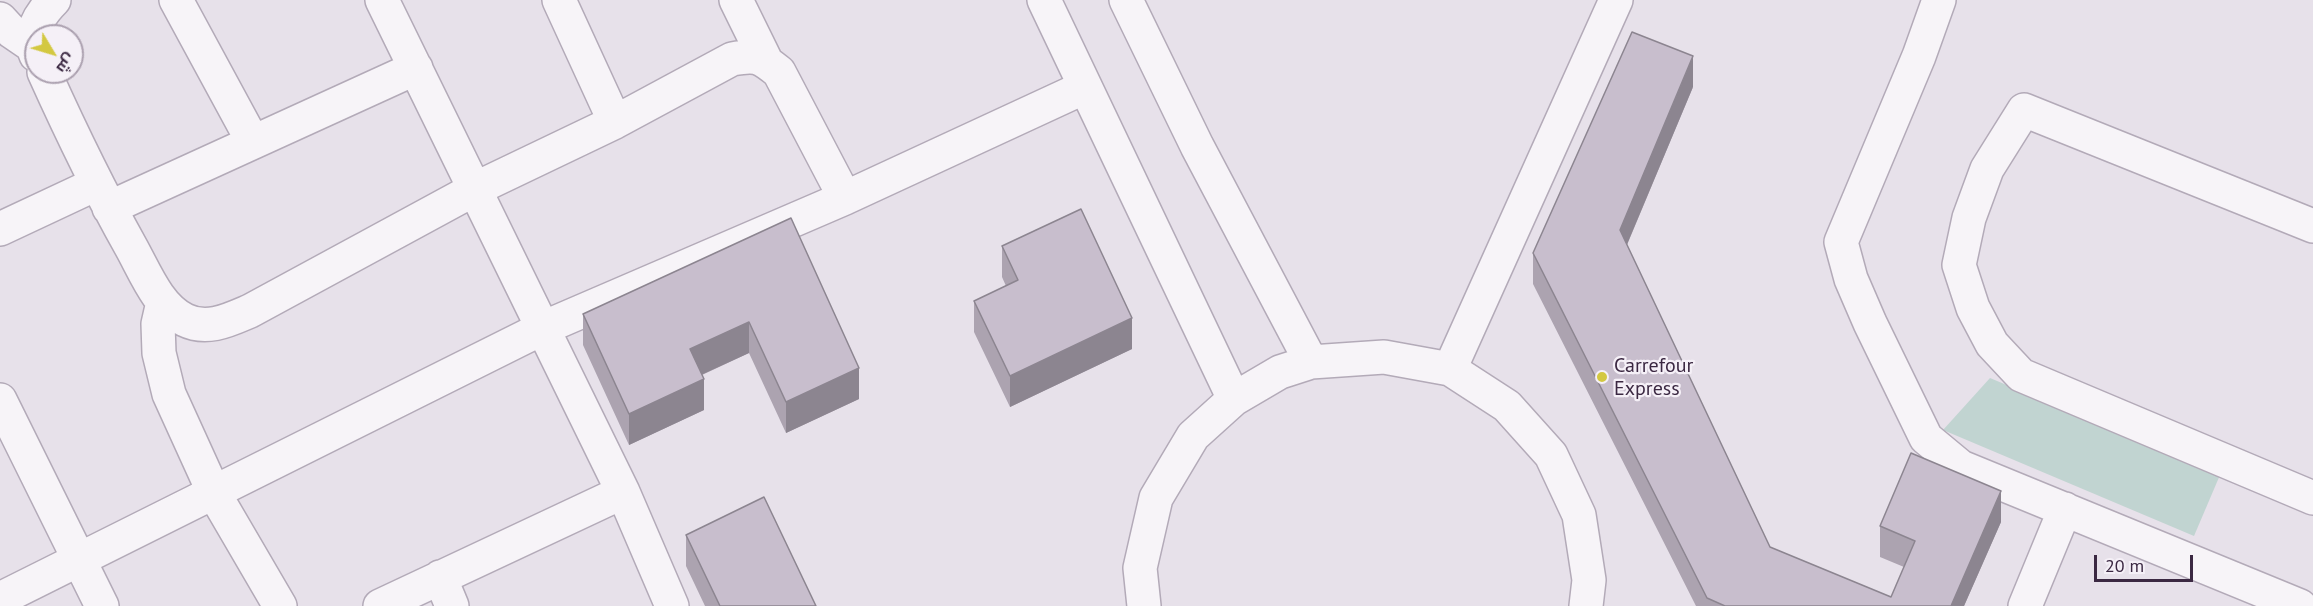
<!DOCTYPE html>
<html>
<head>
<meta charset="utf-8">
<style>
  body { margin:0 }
  #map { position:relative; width:2313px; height:606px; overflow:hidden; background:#e7e1ea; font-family:"PT Sans",Cairo,sans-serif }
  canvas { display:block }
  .north { position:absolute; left:24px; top:24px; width:60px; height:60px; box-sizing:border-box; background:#f5f0f7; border:2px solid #aba0af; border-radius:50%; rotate:128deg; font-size:16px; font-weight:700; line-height:24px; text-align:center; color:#3b2842 }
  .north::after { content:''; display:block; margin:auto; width:21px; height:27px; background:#d3c841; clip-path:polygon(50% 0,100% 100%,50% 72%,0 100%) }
  .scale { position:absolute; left:2094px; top:555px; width:99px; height:27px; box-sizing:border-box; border:3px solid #3b2842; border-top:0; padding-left:8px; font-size:18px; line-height:21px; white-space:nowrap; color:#3b2842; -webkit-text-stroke:4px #f5f0f7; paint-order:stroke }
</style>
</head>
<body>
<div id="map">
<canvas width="2313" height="606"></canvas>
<div class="north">ش</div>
<div class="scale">20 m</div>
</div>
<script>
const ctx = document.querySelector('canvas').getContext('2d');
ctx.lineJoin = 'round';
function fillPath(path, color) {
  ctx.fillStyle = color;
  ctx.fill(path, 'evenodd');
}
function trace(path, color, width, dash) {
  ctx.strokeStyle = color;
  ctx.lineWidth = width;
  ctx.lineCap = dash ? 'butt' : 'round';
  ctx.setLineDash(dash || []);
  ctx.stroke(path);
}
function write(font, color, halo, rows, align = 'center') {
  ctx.font = font + ' "PT Sans",sans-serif';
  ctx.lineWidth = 4.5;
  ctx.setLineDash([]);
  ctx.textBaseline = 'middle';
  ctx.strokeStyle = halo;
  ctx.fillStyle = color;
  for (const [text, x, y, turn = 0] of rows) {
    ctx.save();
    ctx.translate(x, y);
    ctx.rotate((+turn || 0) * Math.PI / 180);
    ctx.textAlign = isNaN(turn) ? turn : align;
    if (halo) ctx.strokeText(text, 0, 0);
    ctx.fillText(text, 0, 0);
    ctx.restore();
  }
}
fillPath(new Path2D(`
  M 1990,378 L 2220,475 L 2194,536 L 1943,430 Z`), '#c1d4d1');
const minor = new Path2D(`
  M 176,0 L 253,142
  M 382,0 L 623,492 L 672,606
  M 559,0 L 615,122
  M 736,0 L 766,61
  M 1044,0 L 1234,399
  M 1126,0 L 1197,146 L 1311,362
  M 1939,0 L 1919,56 L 1841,242 L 1851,279 L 1870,323 L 1926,438 L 1961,467 L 2300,606
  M 0,19 L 12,32 L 31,45
  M 36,55 C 27,35 39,15 54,0
  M 44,72 C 71,132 99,190 131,247 C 145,272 158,307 185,320 C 207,331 229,320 250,311 L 475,189 L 615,122 L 732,59 C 757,55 759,56 779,72 L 845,198
  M 109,208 L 416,68
  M 2313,226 L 2024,110 L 1987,169 L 1969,218 L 1959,265 L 1973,308 L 1992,344 L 2021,375 L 2313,498
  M 0,229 L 96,184
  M 163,302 L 158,324 L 159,353 L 169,394 L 214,493 L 280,606
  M 1450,369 L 1616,0
  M 0,400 L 102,606
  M 440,577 L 452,606
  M 0,599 L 543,328 L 845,198 L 1085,87
  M 380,606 L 623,492
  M 1144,606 L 1140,568 L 1156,498 L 1193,436 L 1234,399 L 1280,372 L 1311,362 L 1384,357 L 1450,369 L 1507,406 L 1551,455 L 1579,515 L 1589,580 L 1586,606
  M 2025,606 L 2065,509`);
trace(minor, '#b3aab8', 36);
trace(minor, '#f7f4f8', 33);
fillPath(new Path2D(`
  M 1693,87 L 1627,245 L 1770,547 L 1891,597 L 1904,567 L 1880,557 L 1880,526 L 2001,522 L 1964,606 L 1696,606 L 1533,284 L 1533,253 Z
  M 791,218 L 859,399 L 786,433 L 749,353 L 702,375 L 704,410 L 629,445 L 583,345 L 583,314 Z
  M 1002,246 L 1132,349 L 1010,407 L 974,332 L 974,301 L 1006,286 L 1002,277 Z
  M 686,535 L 816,606 L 705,606 L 686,566 Z`), '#aca3b0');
fillPath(new Path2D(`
  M 1693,56 L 1693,87 L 1620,261 L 1620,230 Z
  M 1132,318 L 1132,349 L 1010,407 L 1010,376 Z
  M 749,322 L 749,353 L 690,380 L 690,349 Z
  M 859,368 L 859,399 L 786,433 L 786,402 Z
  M 704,379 L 704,410 L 629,445 L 629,414 Z
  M 2001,491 L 2001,522 L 1964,606 L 1951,606 Z`), '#8c8590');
const building = new Path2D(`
  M 1632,32 L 1693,56 L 1620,230 L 1770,547 L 1891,597 L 1915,541 L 1880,526 L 1911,453 L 2001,491 L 1951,606 L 1725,606 L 1707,598 L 1533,253 Z
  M 1081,209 L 1132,318 L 1010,376 L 974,301 L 1018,280 L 1002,246 Z
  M 791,218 L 859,368 L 786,402 L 749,322 L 690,349 L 704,379 L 629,414 L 583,314 Z
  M 764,497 L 816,606 L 720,606 L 686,535 Z`);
fillPath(building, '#c8becd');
trace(building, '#8c8590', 1.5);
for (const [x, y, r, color] of [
  [1602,377,6,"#d3c841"]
]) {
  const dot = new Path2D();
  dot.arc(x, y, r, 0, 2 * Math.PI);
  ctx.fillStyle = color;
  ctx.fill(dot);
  trace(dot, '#f5f0f7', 2);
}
write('20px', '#3b2842', '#f5f0f7', [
  ["Carrefour",1614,366],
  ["Express",1614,389]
], 'left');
</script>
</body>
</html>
